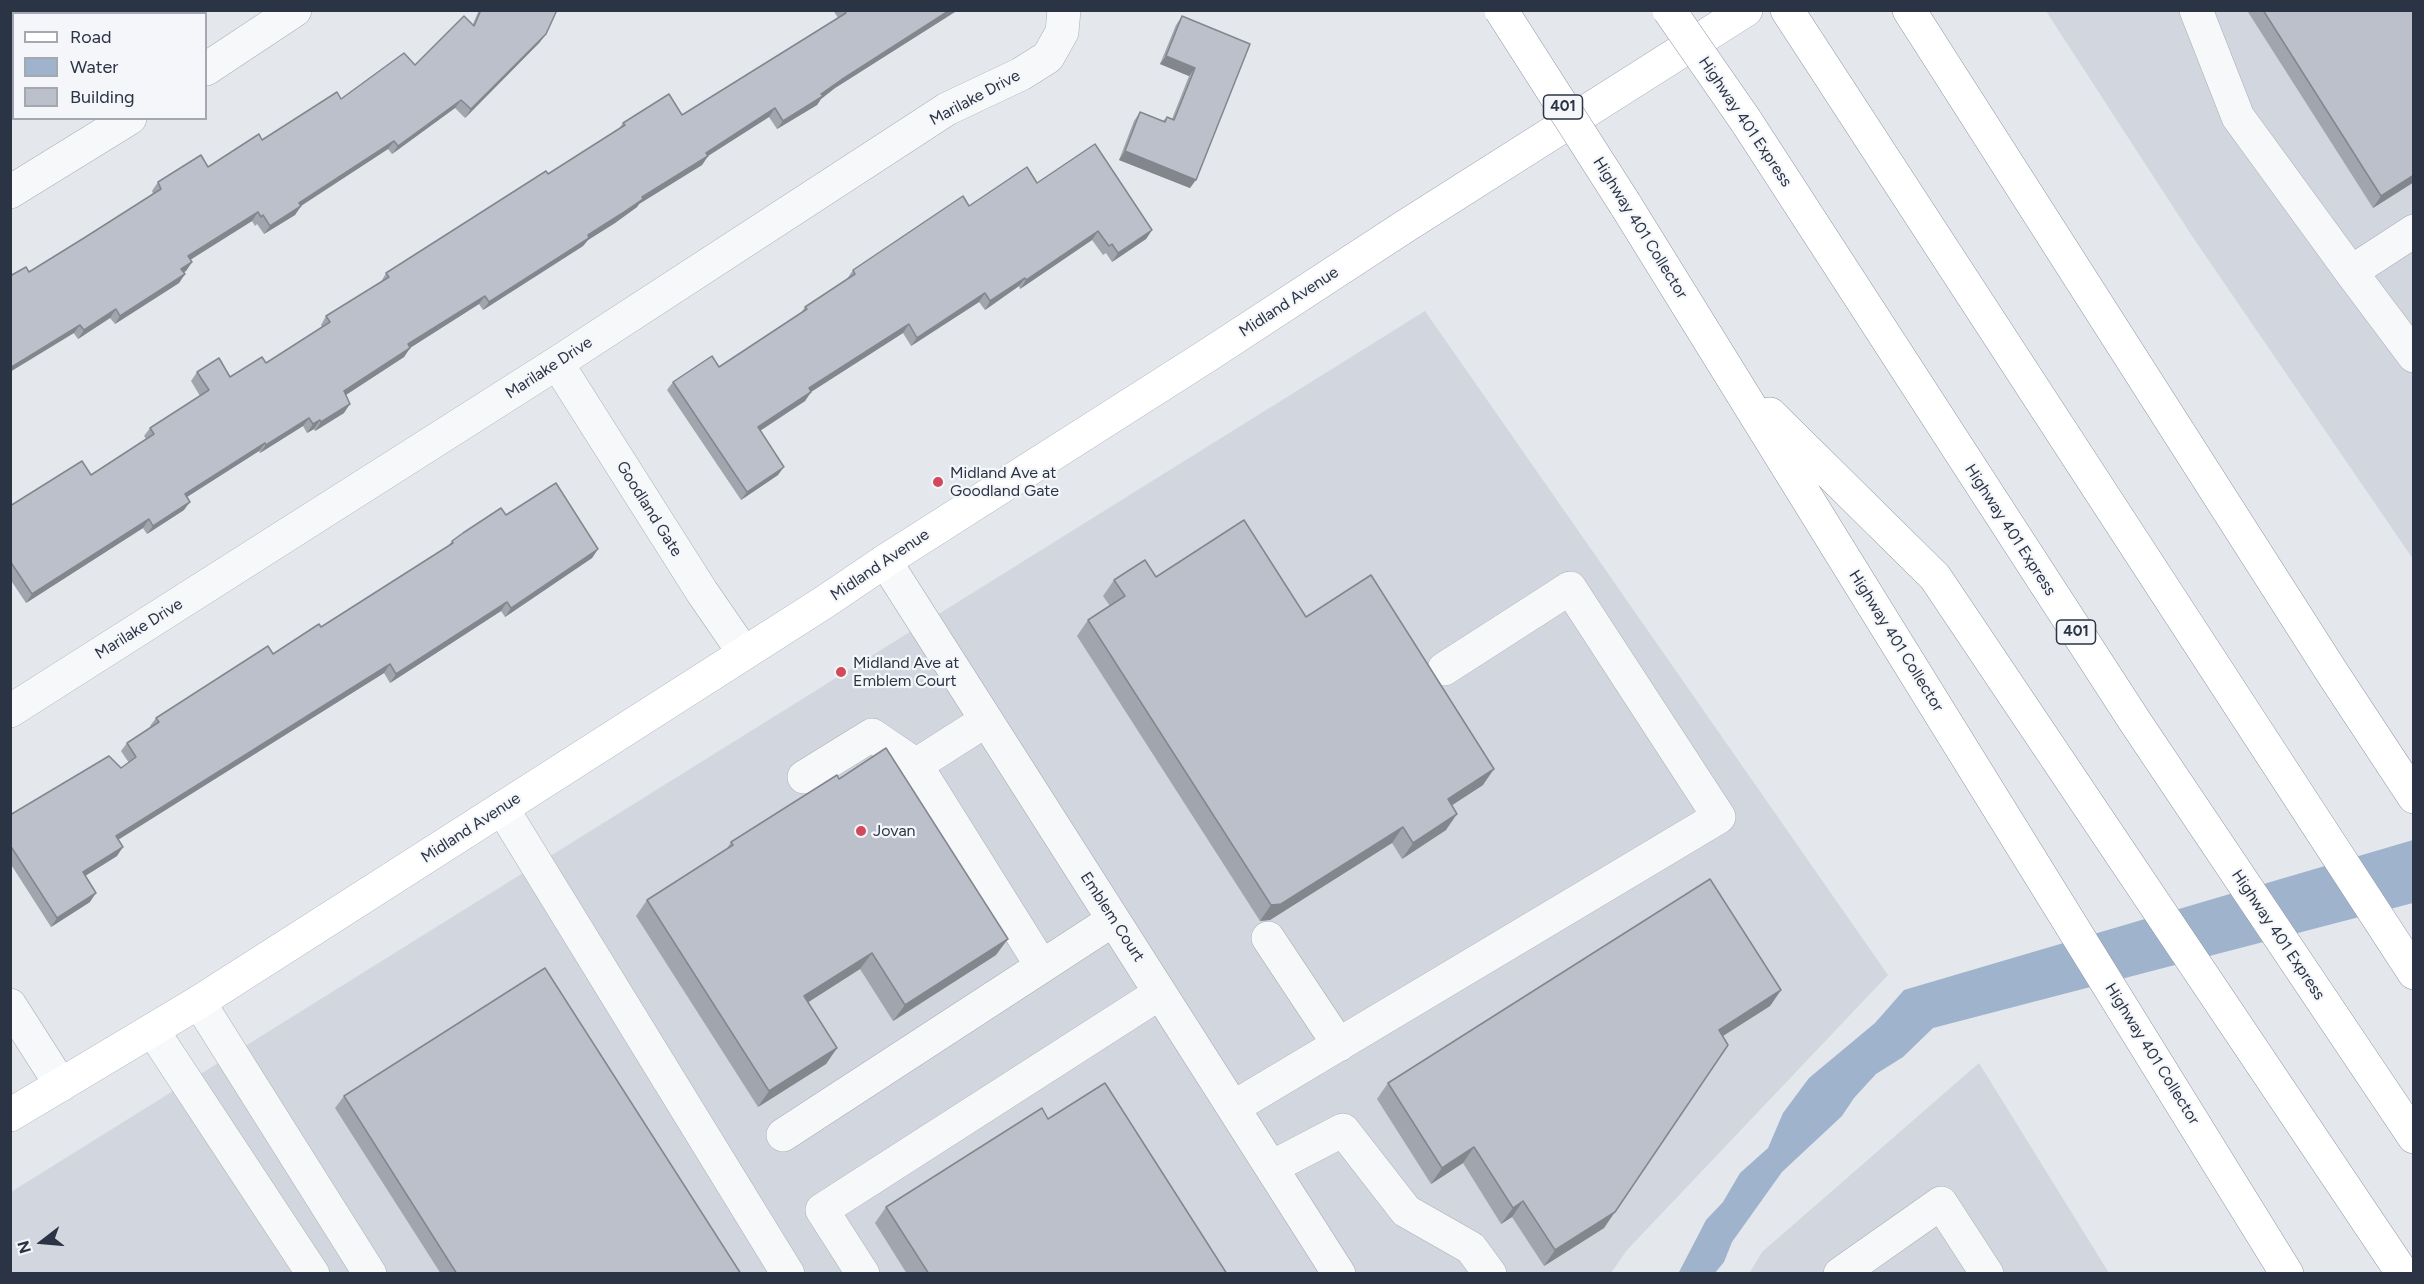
<!DOCTYPE html>
<html>
<head>
<meta charset="utf-8">
<style>
  body { margin:0 }
  #map { position:relative; width:2424px; height:1284px; overflow:hidden; background:#e4e7ec; font-family:Figtree,sans-serif }
  canvas { display:block }
  .frame { position:absolute; inset:0; border:12px solid #2b3445; pointer-events:none }
  .legend { position:absolute; left:12px; top:12px; width:195px; height:108px; box-sizing:border-box; background:#f4f6f9; border:2px solid #a4a8b1; margin:0; padding:8px 10px; list-style:none; font-size:18px; color:#2b3445 }
  .legend li { display:flex; align-items:center; gap:12px; height:30px }
  .legend b { width:30px; border:2px solid #a4a8b1 }
  .north { position:absolute; left:12px; top:1212px; width:60px; height:60px; -webkit-text-stroke:4px #f4f6f9; paint-order:stroke; rotate:254deg; font-size:16px; font-weight:700; line-height:24px; text-align:center; color:#2b3445 }
  .north::after { content:''; display:block; margin:auto; width:21px; height:27px; background:#2b3445; clip-path:polygon(50% 0,100% 100%,50% 72%,0 100%) }
</style>
</head>
<body>
<div id="map">
<canvas width="2424" height="1284"></canvas>
<div class="frame"></div>
<ul class="legend">
<li><b style="height:8px;background:#fff"></b>Road</li>
<li><b style="height:16px;background:#9fb4cc"></b>Water</li>
<li><b style="height:16px;background:#bbc0ca"></b>Building</li>
</ul>
<div class="north">N</div>
</div>
<script>
const ctx = document.querySelector('canvas').getContext('2d');
ctx.lineJoin = 'round';
function fillPath(path, color) {
  ctx.fillStyle = color;
  ctx.fill(path, 'evenodd');
}
function trace(path, color, width, dash) {
  ctx.strokeStyle = color;
  ctx.lineWidth = width;
  ctx.lineCap = dash ? 'butt' : 'round';
  ctx.setLineDash(dash || []);
  ctx.stroke(path);
}
function write(font, color, halo, rows, align = 'center') {
  ctx.font = font + ' Figtree,sans-serif';
  ctx.lineWidth = 4.5;
  ctx.setLineDash([]);
  ctx.textBaseline = 'middle';
  ctx.strokeStyle = halo;
  ctx.fillStyle = color;
  for (const [text, x, y, turn = 0] of rows) {
    ctx.save();
    ctx.translate(x, y);
    ctx.rotate((+turn || 0) * Math.PI / 180);
    ctx.textAlign = isNaN(turn) ? turn : align;
    if (halo) ctx.strokeText(text, 0, 0);
    ctx.fillText(text, 0, 0);
    ctx.restore();
  }
}
fillPath(new Path2D(`
  M 2046,11 L 2413,11 L 2413,559 L 2192,236 Z
  M 1425,311 L 1888,975 L 1627,1250 L 1611,1273 L 11,1274 L 11,1192 Z
  M 1979,1063 L 2109,1273 L 1749,1274 L 1762,1252 Z`), '#d2d6de');
fillPath(new Path2D(`
  M 2413,840 L 2413,903 L 1933,1028 L 1903,1057 L 1876,1074 L 1854,1098 L 1842,1116 L 1782,1172 L 1732,1242 L 1724,1262 L 1715,1273 L 1678,1274 L 1706,1220 L 1723,1202 L 1740,1173 L 1768,1148 L 1783,1113 L 1809,1078 L 1875,1023 L 1904,990 Z`), '#9fb4cc');
const minor = new Path2D(`
  M 2196,10 L 2238,117 L 2351,272
  M 206,69 L 295,10
  M 10,192 L 130,118
  M 2414,231 L 2351,272 L 2414,356
  M 557,363 L 702,592 L 744,653
  M 885,561 L 1339,1274
  M 10,711 L 557,363 L 947,109 L 1021,74 L 1048,57 L 1062,32 L 1064,10
  M 916,765 L 985,721
  M 804,777 L 872,735 L 916,765 L 1041,965
  M 502,808 L 788,1274
  M 1268,938 L 1339,1045
  M 199,1002 L 370,1274
  M 10,1005 L 61,1085
  M 153,1031 L 313,1274
  M 1234,1107 L 1719,817 L 1570,588 L 1444,669
  M 783,1135 L 1113,920
  M 1272,1167 L 1343,1130 L 1406,1211 L 1471,1248 L 1490,1274
  M 863,1274 L 822,1210 L 1160,993
  M 1840,1274 L 1941,1203 L 1987,1274`);
const major = new Path2D(`
  M 10,1115 L 199,1002 L 826,601 L 885,561 L 1205,357 L 1404,227 L 1746,10`);
const highway = new Path2D(`
  M 1787,10 L 2414,973
  M 1909,10 L 2333,674 L 2414,797
  M 1746,121 L 2136,723 L 2414,1137
  M 1625,204 L 2287,1274
  M 1770,414 L 1935,577 L 2403,1274`);
trace(minor, '#a9aeb7', 34);
trace(major, '#a3abb8', 34);
trace(highway, '#8b94a3', 34);
trace(minor, '#f7f8fa', 33);
trace(major, '#fff', 33);
trace(highway, '#fff', 33);
const highwayBridge = new Path2D(`
  M 1501,10 L 1625,204
  M 1669,10 L 1746,121`);
trace(highwayBridge, '#8b94a3', 34, []);
trace(highwayBridge, '#fff', 33);
fillPath(new Path2D(`
  M 479,10 L 557,10 L 540,42 L 465,118 L 455,108 L 392,154 L 388,149 L 301,206 L 295,215 L 264,234 L 257,224 L 255,226 L 252,221 L 190,260 L 192,262 L 186,271 L 184,272 L 185,274 L 179,283 L 115,324 L 110,318 L 78,339 L 29,272 L 153,194 L 152,191 L 158,182 L 208,167 L 341,99 L 415,65 L 473,24 Z
  M 833,10 L 958,10 L 835,88 L 821,99 L 817,105 L 777,129 L 769,117 L 708,156 L 702,165 L 639,204 L 637,207 L 615,223 L 588,240 L 583,246 L 483,310 L 479,304 L 410,348 L 404,357 L 346,395 L 344,413 L 315,431 L 314,429 L 307,433 L 303,426 L 260,453 L 259,451 L 187,497 L 184,510 L 147,534 L 143,528 L 26,603 L 10,579 L 10,506 L 91,475 L 146,439 L 144,436 L 150,428 L 200,396 L 191,381 L 197,372 L 230,377 L 266,363 L 322,327 L 321,325 L 326,316 L 381,282 L 386,273 L 548,174 L 618,130 L 623,123 L 682,115 L 838,18 Z
  M 2249,10 L 2414,10 L 2414,182 L 2373,208 L 2248,12 Z
  M 1182,16 L 1250,44 L 1190,188 L 1119,160 L 1134,121 L 1140,112 L 1163,121 L 1167,117 L 1172,119 L 1189,76 L 1160,64 L 1176,25 Z
  M 1037,183 L 1152,230 L 1146,239 L 1112,262 L 1106,253 L 1103,255 L 1092,240 L 1020,289 L 1019,286 L 985,310 L 979,302 L 911,346 L 903,333 L 811,392 L 805,401 L 760,431 L 778,475 L 741,500 L 667,390 L 673,382 L 719,367 L 801,313 L 805,307 L 847,280 L 847,279 L 853,270 L 969,206 Z
  M 506,515 L 598,549 L 592,558 L 505,617 L 501,611 L 390,683 L 384,673 L 118,839 L 117,856 L 85,876 L 90,902 L 51,927 L 10,863 L 10,815 L 121,768 L 129,763 L 121,751 L 127,743 L 151,728 L 150,726 L 156,718 L 321,627 L 448,546 L 452,541 Z
  M 1156,577 L 1306,617 L 1483,785 L 1452,805 L 1446,830 L 1402,859 L 1392,843 L 1270,920 L 1260,921 L 1077,636 L 1088,620 L 1110,606 L 1103,596 L 1114,580 Z
  M 839,779 L 996,955 L 893,1021 L 860,969 L 808,1002 L 837,1048 L 826,1064 L 758,1107 L 636,916 L 647,900 L 726,850 L 731,842 Z
  M 1781,990 L 1770,1006 L 1723,1036 L 1604,1228 L 1544,1266 L 1512,1217 L 1501,1224 L 1463,1163 L 1431,1184 L 1377,1099 L 1388,1083 Z
  M 344,1096 L 741,1274 L 441,1274 L 335,1108 Z
  M 1048,1119 L 1227,1274 L 907,1274 L 875,1223 L 886,1207 Z`), '#a1a5ae');
fillPath(new Path2D(`
  M 116,10 L 123,10 L 119,14 L 111,14 Z
  M 950,10 L 958,10 L 835,88 L 821,99 L 817,105 L 777,129 L 783,121 L 841,80 Z
  M 546,34 L 540,42 L 465,118 L 471,109 Z
  M 1166,56 L 1195,68 L 1189,76 L 1160,64 Z
  M 461,100 L 455,108 L 392,154 L 398,146 Z
  M 775,108 L 769,117 L 700,161 L 706,153 Z
  M 394,141 L 388,149 L 293,211 L 299,203 Z
  M 1125,151 L 1196,180 L 1190,188 L 1119,160 Z
  M 708,156 L 702,165 L 639,204 L 637,207 L 615,223 L 588,240 L 583,246 L 483,310 L 489,302 L 588,235 L 642,197 Z
  M 2414,175 L 2414,182 L 2373,208 L 2381,196 Z
  M 301,206 L 295,215 L 264,234 L 270,226 Z
  M 258,212 L 252,221 L 182,265 L 188,256 Z
  M 1152,230 L 1146,239 L 1112,262 L 1118,253 Z
  M 1098,231 L 1092,240 L 1020,289 L 1026,280 Z
  M 192,262 L 186,271 L 175,277 L 181,269 Z
  M 185,274 L 179,283 L 115,324 L 120,316 Z
  M 1025,278 L 1019,286 L 985,310 L 990,301 Z
  M 985,293 L 979,302 L 911,346 L 917,338 Z
  M 485,296 L 479,304 L 402,353 L 408,344 Z
  M 116,309 L 110,318 L 78,339 L 84,330 Z
  M 909,324 L 903,333 L 803,397 L 809,388 Z
  M 80,325 L 74,333 L 10,372 L 10,368 Z
  M 410,348 L 404,357 L 338,400 L 344,391 Z
  M 811,392 L 805,401 L 752,436 L 758,427 Z
  M 350,404 L 344,413 L 315,431 L 321,422 Z
  M 309,418 L 303,426 L 260,453 L 266,445 Z
  M 320,420 L 314,429 L 307,433 L 313,424 Z
  M 265,443 L 259,451 L 179,502 L 185,494 Z
  M 784,467 L 778,475 L 741,500 L 747,492 Z
  M 190,502 L 184,510 L 147,534 L 153,526 Z
  M 149,519 L 143,528 L 26,603 L 32,594 Z
  M 598,549 L 592,558 L 505,617 L 511,608 Z
  M 507,602 L 501,611 L 390,683 L 396,674 Z
  M 390,664 L 384,673 L 110,845 L 116,836 Z
  M 1494,769 L 1483,785 L 1437,815 L 1448,799 Z
  M 1457,814 L 1446,830 L 1402,859 L 1413,843 Z
  M 1403,827 L 1392,843 L 1270,920 L 1260,921 L 1271,905 Z
  M 123,847 L 117,856 L 77,881 L 83,872 Z
  M 96,893 L 90,902 L 51,927 L 57,918 Z
  M 1008,939 L 996,955 L 893,1021 L 905,1005 Z
  M 872,953 L 860,969 L 793,1012 L 804,996 Z
  M 1781,990 L 1770,1006 L 1707,1046 L 1719,1030 Z
  M 837,1048 L 826,1064 L 758,1107 L 769,1091 Z
  M 1474,1147 L 1463,1163 L 1431,1184 L 1442,1168 Z
  M 1523,1201 L 1512,1217 L 1501,1224 L 1513,1208 Z
  M 1615,1212 L 1604,1228 L 1544,1266 L 1555,1250 Z`), '#83868d');
const building = new Path2D(`
  M 44,10 L 116,10 L 111,14 L 39,14 Z
  M 481,10 L 557,10 L 546,34 L 471,109 L 461,100 L 398,146 L 394,141 L 299,203 L 301,206 L 270,226 L 263,215 L 261,217 L 258,212 L 188,256 L 192,262 L 181,269 L 185,274 L 120,316 L 116,309 L 84,330 L 80,325 L 10,368 L 10,276 L 26,267 L 29,272 L 84,238 L 161,189 L 158,182 L 201,155 L 208,167 L 259,134 L 262,140 L 337,92 L 341,99 L 404,53 L 415,65 L 464,16 L 474,26 Z
  M 844,10 L 950,10 L 841,80 L 821,94 L 823,96 L 783,121 L 775,108 L 706,153 L 708,156 L 642,197 L 643,199 L 621,214 L 588,235 L 589,238 L 489,302 L 485,296 L 408,344 L 410,348 L 344,391 L 350,404 L 321,422 L 320,420 L 313,424 L 309,418 L 266,445 L 265,443 L 185,494 L 190,502 L 153,526 L 149,519 L 32,594 L 10,561 L 10,506 L 82,461 L 91,475 L 154,434 L 150,428 L 209,390 L 197,372 L 219,358 L 230,377 L 262,357 L 266,363 L 330,322 L 326,316 L 389,277 L 386,273 L 546,171 L 548,174 L 625,125 L 623,123 L 669,94 L 682,115 L 846,13 Z
  M 2263,10 L 2414,10 L 2414,175 L 2381,196 Z
  M 1182,16 L 1250,44 L 1196,180 L 1125,151 L 1140,112 L 1165,122 L 1167,117 L 1174,120 L 1195,68 L 1166,56 Z
  M 14,29 L 14,81 L 10,83 L 10,31 Z
  M 1095,144 L 1152,230 L 1118,253 L 1112,244 L 1109,246 L 1098,231 L 1026,280 L 1025,278 L 990,301 L 985,293 L 917,338 L 909,324 L 809,388 L 811,392 L 758,427 L 784,467 L 747,492 L 673,382 L 712,356 L 719,367 L 807,309 L 805,307 L 855,274 L 853,270 L 963,196 L 969,206 L 1027,167 L 1037,183 Z
  M 556,483 L 598,549 L 511,608 L 507,602 L 396,674 L 390,664 L 116,836 L 123,847 L 83,872 L 96,893 L 57,918 L 10,845 L 10,815 L 109,756 L 121,768 L 136,757 L 127,743 L 159,722 L 156,718 L 268,646 L 273,654 L 319,624 L 321,627 L 453,543 L 452,541 L 463,533 L 501,508 L 506,515 Z
  M 1244,520 L 1306,617 L 1371,575 L 1494,769 L 1448,799 L 1457,814 L 1413,843 L 1403,827 L 1281,904 L 1271,905 L 1088,620 L 1125,596 L 1114,580 L 1145,560 L 1156,577 Z
  M 886,748 L 1008,939 L 905,1005 L 872,953 L 804,996 L 837,1048 L 769,1091 L 647,900 L 733,845 L 731,842 L 837,775 L 839,779 Z
  M 1710,879 L 1781,990 L 1719,1030 L 1728,1045 L 1615,1212 L 1555,1250 L 1523,1201 L 1513,1208 L 1474,1147 L 1442,1168 L 1388,1083 Z
  M 545,968 L 741,1274 L 457,1274 L 344,1096 Z
  M 1105,1083 L 1227,1274 L 929,1274 L 886,1207 L 1042,1108 L 1048,1119 Z`);
fillPath(building, '#bbc0ca');
trace(building, '#83868d', 1.5);
for (const [x, y, r, color] of [
  [938,482,6,"#d1495b"],
  [841,672,6,"#d1495b"],
  [861,831,6,"#d1495b"]
]) {
  const dot = new Path2D();
  dot.arc(x, y, r, 0, 2 * Math.PI);
  ctx.fillStyle = color;
  ctx.fill(dot);
  trace(dot, '#f4f6f9', 2);
}
for (const [x, y, w] of [
  [1563,107,39],
  [2076,632,39]
]) {
  const box = new Path2D();
  box.roundRect(x - w / 2, y - 12, w, 24, 4.5);
  ctx.fillStyle = '#f4f6f9';
  ctx.fill(box);
  trace(box, '#2b3445', 1.5);
}
write('bold 15px', '#2b3445', null, [
  ["401",1563,107],
  ["401",2076,632]
]);
write('16px', '#2b3445', '#f4f6f9', [
  ["Marilake Drive",975,98,-28],
  ["Highway 401 Express",1745,122,56],
  ["Highway 401 Collector",1640,228,58],
  ["Midland Avenue",1289,302,-33],
  ["Marilake Drive",549,368,-33],
  ["Goodland Gate",649,509,58],
  ["Highway 401 Express",2010,530,57],
  ["Midland Avenue",880,565,-34],
  ["Marilake Drive",139,629,-32],
  ["Highway 401 Collector",1896,641,58],
  ["Midland Avenue",471,828,-33],
  ["Emblem Court",1112,917,57],
  ["Highway 401 Express",2278,935,56],
  ["Highway 401 Collector",2152,1054,58]
]);
write('16px', '#2b3445', '#f4f6f9', [
  ["Midland Ave at",950,473],
  ["Goodland Gate",950,491],
  ["Midland Ave at",853,663],
  ["Emblem Court",853,681],
  ["Jovan",873,831]
], 'left');
</script>
</body>
</html>
